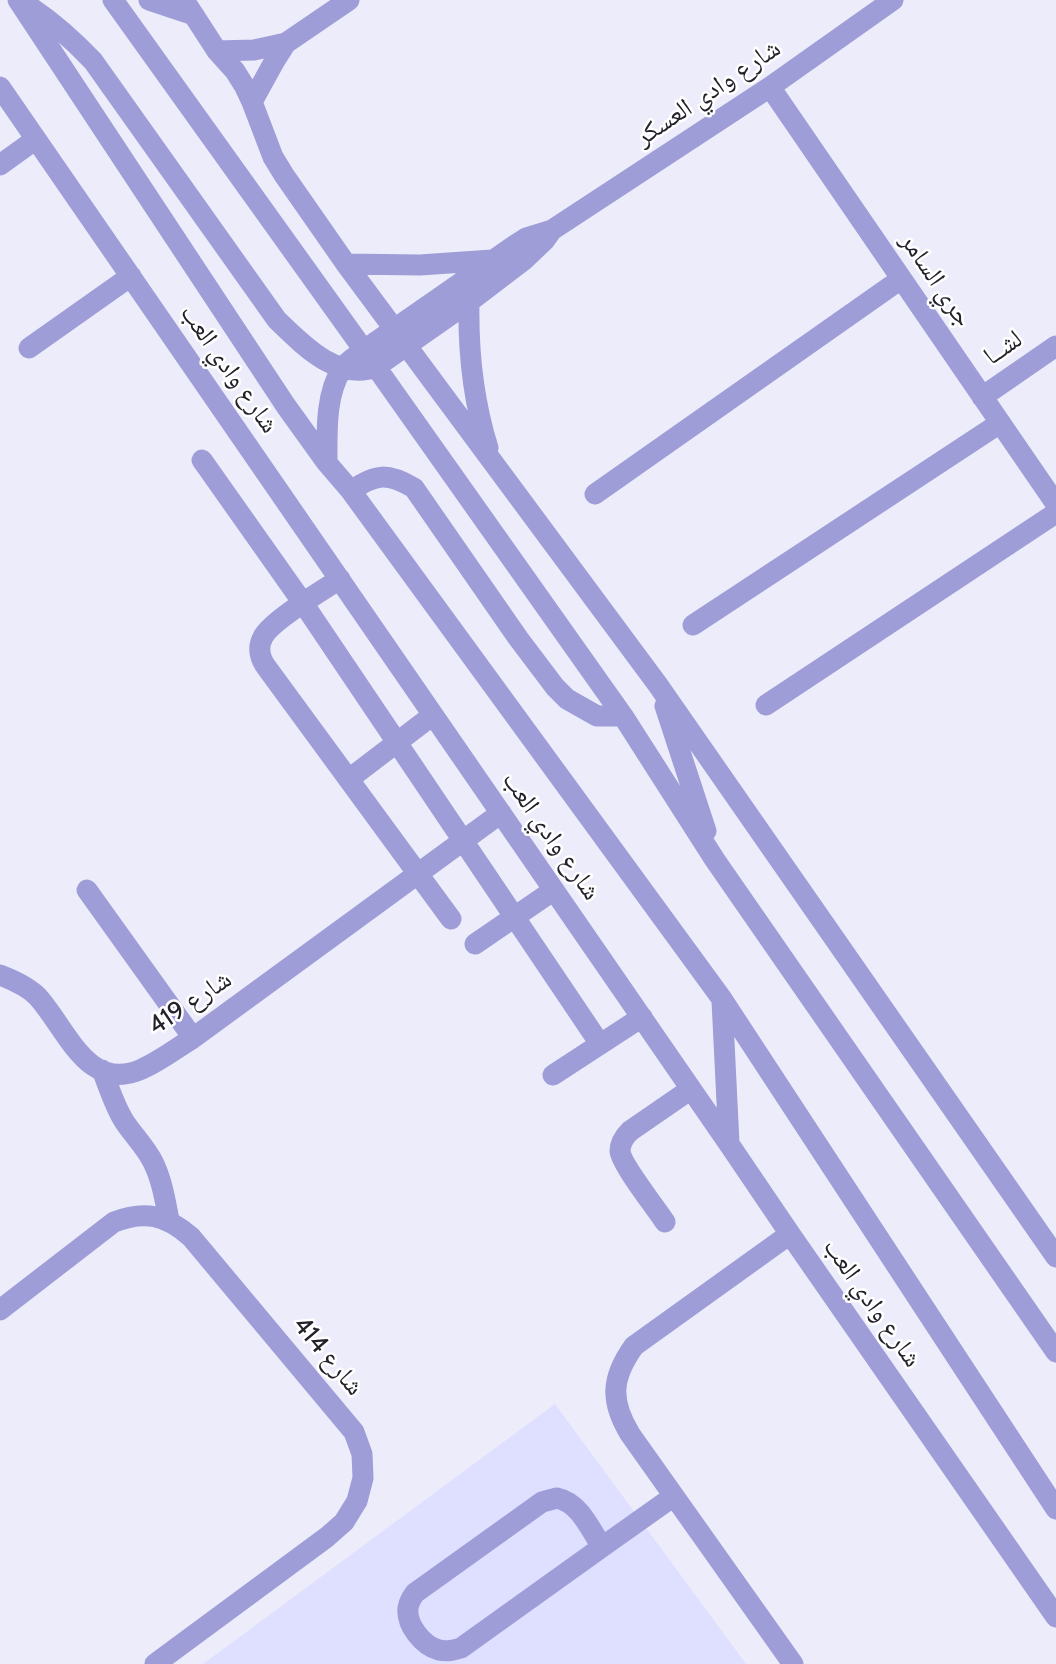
<!DOCTYPE html>
<html>
<head>
<meta charset="utf-8">
<style>
  body { margin:0 }
  canvas { display:block; background:#ececfb }
</style>
</head>
<body>
<canvas width="1056" height="1664"></canvas>
<script>
const ctx = document.querySelector('canvas').getContext('2d');
ctx.lineJoin = 'round';
function fillPath(path, color) {
  ctx.fillStyle = color;
  ctx.fill(path, 'evenodd');
}
function trace(path, color, width, dash) {
  ctx.strokeStyle = color;
  ctx.lineWidth = width;
  ctx.lineCap = dash ? 'butt' : 'round';
  ctx.setLineDash(dash || []);
  ctx.stroke(path);
}
function write(font, color, halo, rows, align = 'center') {
  ctx.font = font + ' Cabin,"Noto Naskh Arabic",sans-serif';
  ctx.lineWidth = 5;
  ctx.setLineDash([]);
  ctx.textBaseline = 'middle';
  ctx.strokeStyle = halo;
  ctx.fillStyle = color;
  for (const [text, x, y, turn = 0] of rows) {
    ctx.save();
    ctx.translate(x, y);
    ctx.rotate((+turn || 0) * Math.PI / 180);
    ctx.textAlign = isNaN(turn) ? turn : align;
    if (halo) ctx.strokeText(text, 0, 0);
    ctx.fillText(text, 0, 0);
    ctx.restore();
  }
}
fillPath(new Path2D(`
  M 555,1404 L 746,1664 L 203,1664 Z`), '#dfdfff');
trace(new Path2D(`
  M 18,0 L 286,406 L 327,463 L 351,491 L 722,999 L 1056,1509
  M 113,0 L 376,367 L 623,716 L 715,860 L 1056,1352
  M 149,0 L 194,15
  M 184,0 L 217,51 L 235,71 L 245,87 L 252,102 L 273,157 L 284,175 L 346,264 L 658,685 L 1056,1257
  M 27,5 C 52,21 72,39 93,61 L 277,320 C 303,345 337,381 376,367 L 469,302 L 524,260 L 544,241 L 552,230 L 770,87 L 893,0
  M 217,51 L 254,50 L 286,43 L 349,0
  M 0,87 L 729,1144 L 790,1234 L 1056,1617
  M 770,87 L 1056,504
  M 252,102 L 274,62 L 286,43
  M 0,165 L 36,139
  M 346,264 L 420,265 L 492,260
  M 469,302 C 468,352 473,400 488,448
  M 29,348 L 131,276
  M 982,397 L 1056,346
  M 202,460 L 303,603 L 600,1044
  M 327,463 C 327,434 325,394 342,369 C 347,361 357,356 364,350 L 515,245 L 526,238 L 552,230
  M 351,491 C 376,473 388,473 414,488 L 518,638 L 555,687 L 567,699 L 597,716 L 623,716
  M 595,494 L 901,279
  M 340,579 C 323,590 271,621 263,637 C 257,648 260,659 267,668 L 451,919
  M 693,625 L 1000,423
  M 766,705 L 1056,513
  M 665,706 L 706,831
  M 349,779 L 433,715
  M 87,890 L 193,1038
  M 475,944 L 554,890
  M 0,975 C 13,980 27,986 37,996 C 66,1027 87,1094 142,1069 C 160,1061 177,1048 193,1038 L 501,813
  M 722,1001 L 729,1143
  M 102,1070 C 109,1087 114,1105 124,1121 C 133,1135 145,1146 153,1162 C 162,1180 165,1200 169,1220
  M 553,1075 L 642,1017
  M 665,1222 C 656,1208 621,1164 620,1151 C 620,1143 624,1137 630,1131 L 691,1089
  M 790,1234 L 634,1346 C 611,1378 610,1401 630,1434 L 793,1664
  M 0,1310 L 114,1222 C 145,1210 166,1215 191,1237 L 354,1432 L 362,1454 L 363,1478 L 357,1501 L 344,1522 L 327,1537 L 155,1664
  M 557,1498 C 580,1503 590,1529 602,1547 L 461,1648 C 454,1650 447,1652 439,1650 C 423,1646 406,1625 408,1608 C 409,1602 412,1597 415,1593 L 542,1502 Z
  M 602,1547 L 674,1496`), '#9e9dd7', 21);
write('26px', '#23222b', '#fff', [
  ["شارع وادي العسكر",708,93,-34],
  ["جري السامر",936,280,56],
  ["لشــا",1003,348,-35],
  ["شارع وادي العب",229,369,55],
  ["شارع وادي العب",551,836,55],
  ["شارع 419",190,1003,-34],
  ["شارع وادي العب",872,1303,55],
  ["شارع 414",328,1356,50]
]);
</script>
</body>
</html>
